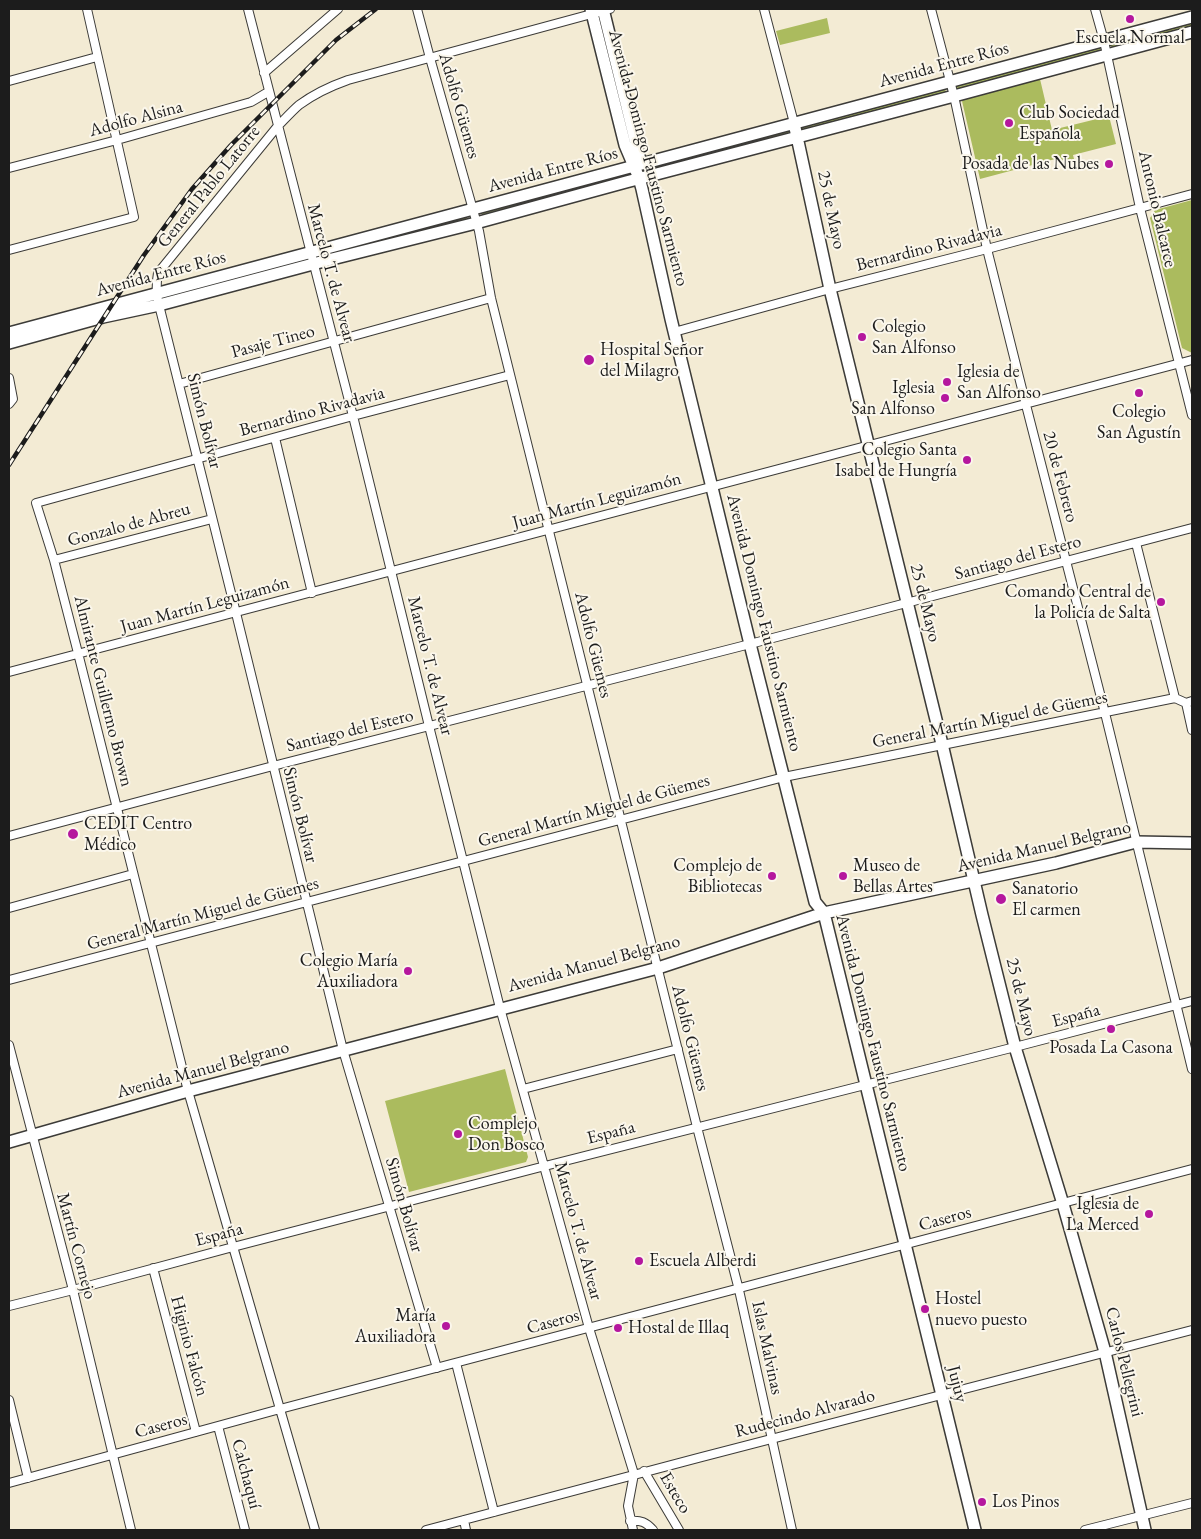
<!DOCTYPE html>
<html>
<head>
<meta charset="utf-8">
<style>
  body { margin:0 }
  #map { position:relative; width:1201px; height:1539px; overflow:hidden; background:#f3ebd4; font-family:"EB Garamond",serif }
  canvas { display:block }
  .frame { position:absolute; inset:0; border:10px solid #1c1c1c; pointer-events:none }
</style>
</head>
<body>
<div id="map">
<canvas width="1201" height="1539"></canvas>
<div class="frame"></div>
</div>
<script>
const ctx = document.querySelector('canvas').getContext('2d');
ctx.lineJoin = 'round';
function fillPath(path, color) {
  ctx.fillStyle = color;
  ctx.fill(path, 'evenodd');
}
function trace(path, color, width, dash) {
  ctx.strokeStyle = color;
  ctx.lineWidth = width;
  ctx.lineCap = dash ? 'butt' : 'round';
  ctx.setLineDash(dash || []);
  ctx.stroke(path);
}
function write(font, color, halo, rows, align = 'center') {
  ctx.font = font + ' "EB Garamond",serif';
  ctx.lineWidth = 4;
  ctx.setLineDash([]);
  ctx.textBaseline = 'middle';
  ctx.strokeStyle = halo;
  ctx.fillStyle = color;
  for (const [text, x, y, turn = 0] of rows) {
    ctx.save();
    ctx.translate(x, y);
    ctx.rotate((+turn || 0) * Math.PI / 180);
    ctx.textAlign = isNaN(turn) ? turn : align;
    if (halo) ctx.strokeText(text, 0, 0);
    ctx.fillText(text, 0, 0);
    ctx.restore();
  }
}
fillPath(new Path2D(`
  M 827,18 L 830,33 L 780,45 L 776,31 Z
  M 1192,21 L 1192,28 L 1112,49 L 1110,43 Z
  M 1099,46 L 1101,52 L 957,91 L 956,85 Z
  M 1040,79 L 1052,130 L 1109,116 L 1116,144 L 1073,155 L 1075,163 L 1062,166 L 1059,158 L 980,179 L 962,101 L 967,97 Z
  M 945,87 L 946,93 L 803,132 L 801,126 Z
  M 788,129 L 790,135 L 647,173 L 645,167 Z
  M 625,172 L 627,178 L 483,216 L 481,210 Z
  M 1192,200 L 1192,353 L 1182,348 L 1150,218 L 1155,210 Z
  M 466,214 L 467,220 L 324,258 L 322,252 Z
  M 505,1069 L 528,1157 L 526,1162 L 409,1192 L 385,1101 Z`), '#abbb5e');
const street = new Path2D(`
  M 248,9 L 353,416 L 429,726 L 500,1008 L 589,1328 L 634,1474 L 628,1506 L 633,1530
  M 417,9 L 430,58 L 479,231 L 491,298 L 697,1127 L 739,1290 L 792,1530
  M 764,9 L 794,123
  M 931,9 L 954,96 L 987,249 L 1026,405 L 1105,713 L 1192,1069
  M 1095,9 L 1104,41 L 1140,208 L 1192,415
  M 264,73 L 338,9
  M 9,81 L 97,57
  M 9,168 L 117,140 L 251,102 L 268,92
  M 9,250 L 134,217 L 87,9
  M 674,332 L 830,289 L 987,249 L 1192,194
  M 9,378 L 13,399 L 9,404
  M 179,384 L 491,298
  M 275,438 L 312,593
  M 1136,543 L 1175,698
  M 54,560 L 212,519
  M 9,672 L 1192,360
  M 1186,703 L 1192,730
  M 9,836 L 273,766 L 750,644 L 1192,528
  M 9,908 L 133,874
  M 9,980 L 784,777 L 1175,698 L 1186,703 L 1192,701
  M 9,1045 L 73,1290 L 131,1530
  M 523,1089 L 678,1049
  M 153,1268 L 196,1432
  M 9,1306 L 73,1290 L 233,1247 L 545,1166 L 1015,1047 L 1192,1001
  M 456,1363 L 494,1512
  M 437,1368 L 343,1050 L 236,613 L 159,305 C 156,294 156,284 158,273 L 277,127 C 284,120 291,112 299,105 C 314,94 331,86 348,80 L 610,9
  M 9,1400 L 28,1478
  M 218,1426 L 245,1530
  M 644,1471 L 679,1530
  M 9,1483 L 280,1409 L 1192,1169
  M 464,1520 L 466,1530
  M 630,1521 C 641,1520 646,1522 653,1530
  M 315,1530 L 188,1091 L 78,653 L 54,560 L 36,503 L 353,416 L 510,375
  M 426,1530 C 681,1462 936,1395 1192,1330
  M 1085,1530 L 1192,1503`);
const secondary = new Path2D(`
  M 591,9 L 625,145 L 639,178 L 642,189 L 671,319 L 750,644 L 815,902 L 824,913 L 975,1530
  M 603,9 L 641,164
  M 794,123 L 830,289 L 942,744 L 982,915 L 1015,1047 L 1063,1204 L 1105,1352 L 1145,1530
  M 9,333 L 1192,17
  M 9,343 L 103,317 L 159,305 L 328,260 L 476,223 L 626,182 L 954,96 L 1192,32
  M 9,1142 L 188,1091 L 658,968 L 824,913 L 1056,863 L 1136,842 L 1192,843`);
trace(street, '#3c3b38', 10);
trace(secondary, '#3c3b38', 14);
trace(street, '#fff', 8);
trace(secondary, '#fff', 11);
const rail = new Path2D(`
  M 9,465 L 144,255 L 192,189 L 231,145 L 336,40 L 376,9`);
trace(rail, '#1c1c1c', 4.5);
trace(rail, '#fbf7ec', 2.5, [8]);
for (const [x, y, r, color] of [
  [1130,19,5,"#b5179e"],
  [1009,123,5,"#b5179e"],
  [1109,164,5,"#b5179e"],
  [862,337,5,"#b5179e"],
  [589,360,6,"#b5179e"],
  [947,382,5,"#b5179e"],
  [1139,393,5,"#b5179e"],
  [945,398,5,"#b5179e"],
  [967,460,5,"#b5179e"],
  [1161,602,5,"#b5179e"],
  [73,834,6,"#b5179e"],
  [772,876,5,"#b5179e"],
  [843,876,5,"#b5179e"],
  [1001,899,6,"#b5179e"],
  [408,971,5,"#b5179e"],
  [1111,1029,5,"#b5179e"],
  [458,1134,5,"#b5179e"],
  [1149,1214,5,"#b5179e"],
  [639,1261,5,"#b5179e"],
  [925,1309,5,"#b5179e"],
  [446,1326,5,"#b5179e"],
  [618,1328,5,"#b5179e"],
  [982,1502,5,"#b5179e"]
]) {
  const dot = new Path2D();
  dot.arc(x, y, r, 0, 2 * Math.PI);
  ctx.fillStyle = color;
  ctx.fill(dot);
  trace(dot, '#fbf7ec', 2);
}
write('18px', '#1c1c1c', '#fbf7ec', [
  ["Escuela Normal",1130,38,"center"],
  ["Club Sociedad",1019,113],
  ["Española",1019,134],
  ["Posada de las Nubes",1099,164,"right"],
  ["Colegio",872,327],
  ["San Alfonso",872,348],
  ["Hospital Señor",600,350],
  ["del Milagro",600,371],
  ["Iglesia de",957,372],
  ["San Alfonso",957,393],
  ["Iglesia",935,388,"right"],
  ["San Alfonso",935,409,"right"],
  ["Colegio",1139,412,"center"],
  ["San Agustín",1139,433,"center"],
  ["Colegio Santa",957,450,"right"],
  ["Isabel de Hungría",957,471,"right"],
  ["Comando Central de",1151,592,"right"],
  ["la Policía de Salta",1151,613,"right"],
  ["CEDIT Centro",84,824],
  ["Médico",84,845],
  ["Complejo de",762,866,"right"],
  ["Bibliotecas",762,887,"right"],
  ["Museo de",853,866],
  ["Bellas Artes",853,887],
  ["Sanatorio",1012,889],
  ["El carmen",1012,910],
  ["Colegio María",398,961,"right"],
  ["Auxiliadora",398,982,"right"],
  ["Posada La Casona",1111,1048,"center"],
  ["Complejo",468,1124],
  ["Don Bosco",468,1145],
  ["Iglesia de",1139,1204,"right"],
  ["La Merced",1139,1225,"right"],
  ["Escuela Alberdi",649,1261],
  ["Hostel",935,1299],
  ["nuevo puesto",935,1320],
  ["María",436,1316,"right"],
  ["Auxiliadora",436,1337,"right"],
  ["Hostal de Illaq",628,1328],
  ["Los Pinos",992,1502]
], 'left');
write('18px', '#1c1c1c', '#fbf7ec', [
  ["Avenida Entre Ríos",944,65,-15],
  ["Adolfo Güemes",459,106,74],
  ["Adolfo Alsina",136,119,-15],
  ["Avenida Domingo Faustino Sarmiento",648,158,75],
  ["Avenida Entre Ríos",553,170,-15],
  ["General Pablo Latorre",209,187,-51],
  ["Antonio Balcarce",1157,209,77],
  ["25 de Mayo",831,210,78],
  ["Bernardino Rivadavia",929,248,-14],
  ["Marcelo T. de Alvear",331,273,75],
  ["Avenida Entre Ríos",161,274,-15],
  ["Pasaje Tineo",273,342,-15],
  ["Bernardino Rivadavia",312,412,-15],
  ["Simón Bolívar",204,421,76],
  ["20 de Febrero",1060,477,75],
  ["Juan Martín Leguizamón",597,501,-15],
  ["Gonzalo de Abreu",129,525,-15],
  ["Santiago del Estero",1018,558,-15],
  ["25 de Mayo",925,603,76],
  ["Juan Martín Leguizamón",205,605,-15],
  ["Avenida Domingo Faustino Sarmiento",764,623,76],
  ["Adolfo Güemes",593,645,76],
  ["Marcelo T. de Alvear",430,666,76],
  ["Almirante Guillermo Brown",103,691,76],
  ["General Martín Miguel de Güemes",990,720,-11],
  ["Santiago del Estero",350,731,-14],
  ["General Martín Miguel de Güemes",594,811,-15],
  ["Simón Bolívar",300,815,76],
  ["Avenida Manuel Belgrano",1044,847,-13],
  ["General Martín Miguel de Güemes",203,914,-15],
  ["Avenida Manuel Belgrano",594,964,-15],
  ["25 de Mayo",1021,997,76],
  ["España",1076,1016,-15],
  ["Adolfo Güemes",690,1038,76],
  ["Avenida Domingo Faustino Sarmiento",873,1043,76],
  ["Avenida Manuel Belgrano",203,1070,-15],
  ["España",611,1133,-14],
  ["Simón Bolívar",404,1205,74],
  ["Caseros",945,1219,-15],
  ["Marcelo T. de Alvear",578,1231,75],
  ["España",219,1235,-15],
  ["Martín Cornejo",76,1246,75],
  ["Caseros",553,1322,-15],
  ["Higinio Falcón",189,1346,75],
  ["Islas Malvinas",767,1348,78],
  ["Carlos Pellegrini",1124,1362,76],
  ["Jujuy",957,1384,76],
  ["Rudecindo Alvarado",805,1414,-15],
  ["Caseros",161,1426,-15],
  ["Calchaquí",246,1474,75],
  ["Esteco",675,1493,59]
]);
</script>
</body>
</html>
